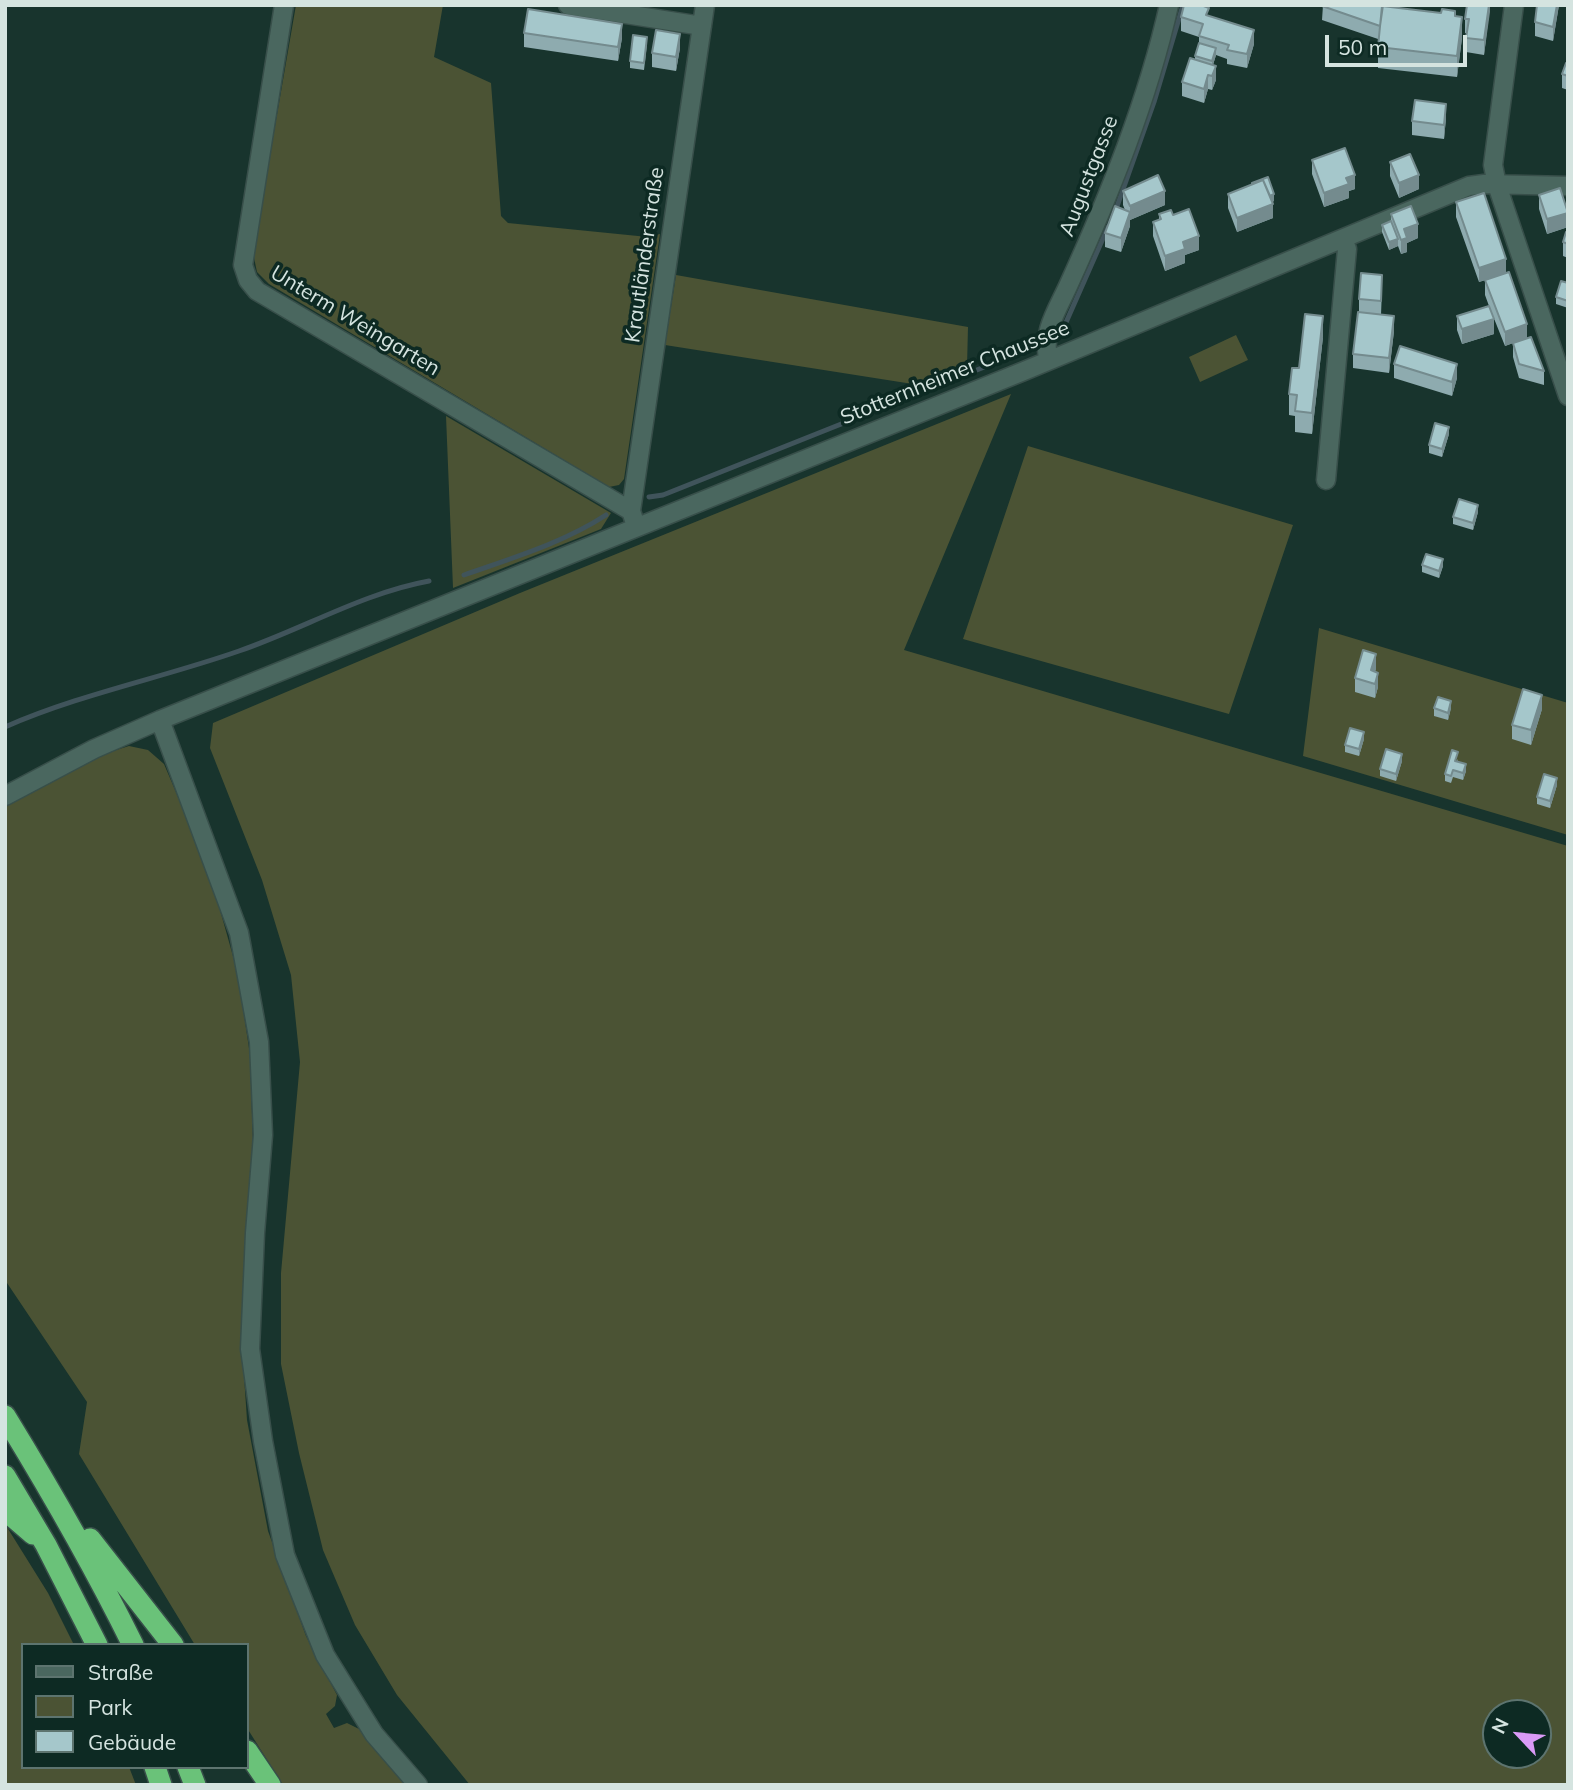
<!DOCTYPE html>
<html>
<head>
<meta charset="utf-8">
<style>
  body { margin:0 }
  #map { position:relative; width:1573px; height:1790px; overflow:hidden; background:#18342d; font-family:Mulish,sans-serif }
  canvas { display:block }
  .frame { position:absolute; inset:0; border:7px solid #d5e4e0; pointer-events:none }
  .legend { position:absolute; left:21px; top:1643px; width:228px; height:126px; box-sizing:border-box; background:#0d2a23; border:2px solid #5d746f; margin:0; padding:9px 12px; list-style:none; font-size:21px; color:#d5e4e0 }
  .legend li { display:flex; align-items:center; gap:14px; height:35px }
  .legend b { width:35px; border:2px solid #5d746f }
  .north { position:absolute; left:1482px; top:1699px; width:70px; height:70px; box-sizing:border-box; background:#0d2a23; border:2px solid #5d746f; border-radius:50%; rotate:296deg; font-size:19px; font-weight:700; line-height:28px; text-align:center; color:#d5e4e0 }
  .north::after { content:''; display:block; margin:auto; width:24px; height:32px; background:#da9af6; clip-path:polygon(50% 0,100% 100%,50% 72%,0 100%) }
  .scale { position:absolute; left:1325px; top:35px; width:142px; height:32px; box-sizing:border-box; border:4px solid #d5e4e0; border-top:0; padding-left:9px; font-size:21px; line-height:24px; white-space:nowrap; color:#d5e4e0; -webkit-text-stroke:5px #0d2a23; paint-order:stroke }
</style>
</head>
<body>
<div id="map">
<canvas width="1573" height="1790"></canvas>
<div class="frame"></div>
<ul class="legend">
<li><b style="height:9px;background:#4a675f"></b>Straße</li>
<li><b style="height:19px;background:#4b5334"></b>Park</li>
<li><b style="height:19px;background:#a5c7cb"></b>Gebäude</li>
</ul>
<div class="north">N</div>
<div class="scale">50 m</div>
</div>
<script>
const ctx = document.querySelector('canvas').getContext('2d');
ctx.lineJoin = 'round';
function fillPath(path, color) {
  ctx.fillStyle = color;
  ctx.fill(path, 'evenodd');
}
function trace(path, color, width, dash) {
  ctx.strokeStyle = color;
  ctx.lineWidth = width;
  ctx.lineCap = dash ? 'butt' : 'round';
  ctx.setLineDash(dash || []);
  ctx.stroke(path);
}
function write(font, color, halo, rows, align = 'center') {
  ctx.font = font + ' Mulish,sans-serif';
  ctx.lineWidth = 7;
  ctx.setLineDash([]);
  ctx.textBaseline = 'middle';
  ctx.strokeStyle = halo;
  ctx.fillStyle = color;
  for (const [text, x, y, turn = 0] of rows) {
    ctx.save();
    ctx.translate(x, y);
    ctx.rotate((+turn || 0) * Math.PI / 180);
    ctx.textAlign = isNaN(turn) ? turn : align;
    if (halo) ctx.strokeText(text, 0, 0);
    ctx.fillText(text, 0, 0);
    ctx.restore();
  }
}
fillPath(new Path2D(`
  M 296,5 L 443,5 L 434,57 L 491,83 L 501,216 L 508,223 L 648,237 L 660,234 L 624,479 L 619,485 L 609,487 L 269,284 L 257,272 L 253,253 Z
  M 676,275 L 968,327 L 967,367 L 919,385 L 665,345 Z
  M 1236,335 L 1248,360 L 1200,382 L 1189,357 Z
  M 1011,394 L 904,650 L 1568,846 L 1568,1785 L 470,1785 L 397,1695 L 355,1625 L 323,1550 L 299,1453 L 281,1364 L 281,1273 L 300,1062 L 291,975 L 262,880 L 210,748 L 213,723 L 520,593 ZM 1496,1713 L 1538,1713 L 1538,1755 L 1496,1755 Z
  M 446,416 L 611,513 L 601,529 L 453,588 Z
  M 1028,446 L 1293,525 L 1229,714 L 963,639 Z
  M 1319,628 L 1568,703 L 1568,835 L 1303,756 Z
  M 129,746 L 148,750 L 164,764 L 208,867 L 238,974 L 250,1055 L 253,1144 L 242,1346 L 247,1420 L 268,1531 L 306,1636 L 337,1695 L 335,1706 L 326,1714 L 334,1728 L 347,1723 L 359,1729 L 407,1785 L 283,1785 L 247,1728 L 247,1645 L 195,1645 L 79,1454 L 87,1402 L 5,1280 L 5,802 C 43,779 86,758 129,746 Z
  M 5,1524 L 48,1593 L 74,1645 L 23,1645 L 23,1767 L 129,1767 L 136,1785 L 5,1785 Z`), '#4b5334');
trace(new Path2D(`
  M 1115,212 L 1154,102 L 1183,5
  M 1060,336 L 1108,227
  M 649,497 L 663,495 L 1027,350
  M 464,575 C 512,558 563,543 606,515
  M 5,727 C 80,694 162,678 239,651 C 303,629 363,593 429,581`), '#40545b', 5);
const minor = new Path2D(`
  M 284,5 L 243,265 L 248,280 L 257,291 L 631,511 L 636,526
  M 568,5 L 702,26
  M 1514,5 L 1493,165 L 1497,185 L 1568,396
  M 1049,360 C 1040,334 1059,307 1069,284 C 1109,196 1148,100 1169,5
  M 1326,480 L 1347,249 L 1343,239
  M 631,511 L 705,5
  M 160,720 L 239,933 L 259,1042 L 263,1135 L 255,1233 L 250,1349 L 263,1441 L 285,1555 L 325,1655 L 374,1734 L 418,1785
  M 5,796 L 94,749 L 160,720 L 1024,371 L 1469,186 L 1484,184 L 1568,186`);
const highway = new Path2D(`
  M 5,1416 C 51,1491 94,1566 133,1645
  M 5,1476 L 46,1545 L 97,1645
  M 5,1510 L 33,1534
  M 90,1539 L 173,1645
  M 247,1751 L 270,1785
  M 155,1767 L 161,1785
  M 188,1767 L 195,1785`);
trace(minor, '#384f4a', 21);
trace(highway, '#384f4a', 24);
trace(minor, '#4a675f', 18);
trace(highway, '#6ac279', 21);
fillPath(new Path2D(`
  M 1323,5 L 1384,5 L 1384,6 L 1455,16 L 1462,38 L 1457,77 L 1378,68 L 1378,39 L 1322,20 Z
  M 1490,5 L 1484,55 L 1466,52 L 1467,33 L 1465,33 L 1465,19 Z
  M 1559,5 L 1553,41 L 1535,36 L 1535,22 Z
  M 1209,16 L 1254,44 L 1247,68 L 1227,64 L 1227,59 L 1216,55 L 1213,65 L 1216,80 L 1212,90 L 1208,89 L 1204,103 L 1182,96 L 1182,82 L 1195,60 L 1195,56 L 1199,43 L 1199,37 L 1181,31 L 1181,17 Z
  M 524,33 L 622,38 L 618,61 L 524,47 Z
  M 647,44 L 644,70 L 630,68 L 630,61 Z
  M 680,48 L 676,71 L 652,67 L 652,53 Z
  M 1568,64 L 1568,90 L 1562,88 L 1562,74 Z
  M 1446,118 L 1444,139 L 1412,135 L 1412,121 Z
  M 1312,160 L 1355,189 L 1349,191 L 1349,198 L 1324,207 L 1312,174 Z
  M 1390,162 L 1419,189 L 1399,198 L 1390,176 Z
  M 1123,191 L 1165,205 L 1130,220 L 1130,226 L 1121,252 L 1105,247 L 1105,233 L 1125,210 L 1123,205 Z
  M 1228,194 L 1274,201 L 1272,202 L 1273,218 L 1237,232 L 1228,208 Z
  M 1539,195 L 1568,210 L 1568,227 L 1547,234 L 1539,209 Z
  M 1456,202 L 1506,273 L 1527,338 L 1544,371 L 1544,385 L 1519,378 L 1513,357 L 1513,343 L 1505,346 L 1489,306 L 1494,334 L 1462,344 L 1457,330 L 1457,316 L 1489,306 L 1485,295 L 1485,280 L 1505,274 L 1479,282 L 1456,217 Z
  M 1159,214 L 1173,215 L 1199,250 L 1185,255 L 1185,263 L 1165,271 L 1153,236 L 1153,222 L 1159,220 Z
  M 1391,214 L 1418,238 L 1407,243 L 1407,252 L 1401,254 L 1398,246 L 1389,250 L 1382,232 L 1382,225 L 1391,221 Z
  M 1568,233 L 1568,258 L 1563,256 L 1563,242 Z
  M 1568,283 L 1568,308 L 1556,304 L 1556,297 Z
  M 1382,289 L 1381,315 L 1394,331 L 1389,373 L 1353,368 L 1353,354 L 1359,312 L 1359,299 Z
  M 1323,337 L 1312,434 L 1295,432 L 1295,416 L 1289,415 L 1289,394 L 1299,368 Z
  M 1394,364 L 1457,378 L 1452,396 L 1394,378 Z
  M 1449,434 L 1442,457 L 1429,453 L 1429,445 Z
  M 1478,512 L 1473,530 L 1453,524 L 1453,517 Z
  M 1422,565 L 1443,566 L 1439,578 L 1422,572 Z
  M 1376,668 L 1375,672 L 1378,687 L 1375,698 L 1355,692 L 1355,678 Z
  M 1434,708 L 1451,708 L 1448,720 L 1434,716 Z
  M 1542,709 L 1531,745 L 1512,739 L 1512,725 Z
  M 1364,739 L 1359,756 L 1345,752 L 1345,745 Z
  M 1458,759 L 1457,762 L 1466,771 L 1463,780 L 1453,777 L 1451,783 L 1445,781 L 1445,774 Z
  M 1402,761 L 1396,781 L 1380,776 L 1380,769 Z
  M 1557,785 L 1550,808 L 1537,804 L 1537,797 Z`), '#8eabaf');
fillPath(new Path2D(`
  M 1489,5 L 1490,5 L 1490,12 L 1484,55 L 1484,40 Z
  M 1557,5 L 1559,5 L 1553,41 L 1553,27 Z
  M 1462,17 L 1462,38 L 1457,77 L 1457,56 Z
  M 622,24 L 622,38 L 618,61 L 618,47 Z
  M 1254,30 L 1254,44 L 1247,68 L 1247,54 Z
  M 680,34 L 680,48 L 676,71 L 676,57 Z
  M 1216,48 L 1216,55 L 1212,68 L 1212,61 Z
  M 1216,66 L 1216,80 L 1212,90 L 1212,76 Z
  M 1208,75 L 1208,89 L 1204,103 L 1204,89 Z
  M 1446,104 L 1446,118 L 1444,139 L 1444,125 Z
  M 1355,175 L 1355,189 L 1349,191 L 1349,198 L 1324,207 L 1324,193 L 1346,178 Z
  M 1419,175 L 1419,189 L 1399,198 L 1399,183 Z
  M 1165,191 L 1165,205 L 1130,220 L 1130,226 L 1121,252 L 1121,238 L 1130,213 L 1130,206 Z
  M 1274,194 L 1274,201 L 1267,204 L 1267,197 Z
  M 1273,204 L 1273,218 L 1237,232 L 1237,218 Z
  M 1568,213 L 1568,227 L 1547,234 L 1547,219 Z
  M 1418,224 L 1418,238 L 1407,243 L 1407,252 L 1401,254 L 1401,240 L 1404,229 Z
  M 1199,236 L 1199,250 L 1185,255 L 1185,263 L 1165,271 L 1165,256 L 1183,242 Z
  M 1398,239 L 1398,246 L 1389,250 L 1389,242 Z
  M 1506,259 L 1506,273 L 1479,282 L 1479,268 Z
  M 1323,316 L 1323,337 L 1312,434 L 1312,413 Z
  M 1394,316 L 1394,331 L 1389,373 L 1389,358 Z
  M 1494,319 L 1494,334 L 1462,344 L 1462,329 Z
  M 1527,324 L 1527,338 L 1505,346 L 1505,332 Z
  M 1457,364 L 1457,378 L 1452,396 L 1452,382 Z
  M 1449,427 L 1449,434 L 1442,457 L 1442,449 Z
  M 1478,505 L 1478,512 L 1473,530 L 1473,523 Z
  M 1443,559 L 1443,566 L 1439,578 L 1439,571 Z
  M 1376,654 L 1376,668 L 1371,685 L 1371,670 Z
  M 1378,673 L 1378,687 L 1375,698 L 1375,684 Z
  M 1542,695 L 1542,709 L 1531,745 L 1531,730 Z
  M 1451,701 L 1451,708 L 1448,720 L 1448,713 Z
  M 1364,732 L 1364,739 L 1359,756 L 1359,749 Z
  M 1402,754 L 1402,761 L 1396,781 L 1396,774 Z
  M 1466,764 L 1466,771 L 1463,780 L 1463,773 Z
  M 1557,778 L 1557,785 L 1550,808 L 1550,801 Z`), '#748b8e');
const building = new Path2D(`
  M 1184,5 L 1201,5 L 1209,8 L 1206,15 L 1254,30 L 1247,54 L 1227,50 L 1229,45 L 1199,36 L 1203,24 L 1181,17 Z
  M 1323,5 L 1383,5 L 1380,26 L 1322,6 Z
  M 1467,5 L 1489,5 L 1484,40 L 1466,38 L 1469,19 L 1465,19 Z
  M 1537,5 L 1557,5 L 1553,27 L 1535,22 Z
  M 1382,6 L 1441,13 L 1442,9 L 1455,11 L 1455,16 L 1462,17 L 1457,56 L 1378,47 Z
  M 528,9 L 622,24 L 618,47 L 524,33 Z
  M 656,30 L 680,34 L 676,57 L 652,53 Z
  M 633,35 L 647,37 L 644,63 L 630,61 Z
  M 1199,43 L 1216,48 L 1212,61 L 1195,56 Z
  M 1190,58 L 1216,66 L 1212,76 L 1208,75 L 1204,89 L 1182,82 Z
  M 1566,63 L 1568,64 L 1568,76 L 1562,74 Z
  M 1415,100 L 1446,104 L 1444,125 L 1412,121 Z
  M 1345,148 L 1355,175 L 1346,178 L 1349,184 L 1324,193 L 1312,160 Z
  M 1410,154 L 1419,175 L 1399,183 L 1390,162 Z
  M 1158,175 L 1165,191 L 1130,206 L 1123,191 Z
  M 1268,177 L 1274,194 L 1270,196 L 1263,180 L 1252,184 L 1252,183 Z
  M 1263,180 L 1273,204 L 1237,218 L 1228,194 Z
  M 1560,188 L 1568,213 L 1547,219 L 1539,195 Z
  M 1484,193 L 1506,259 L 1479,268 L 1456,202 Z
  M 1115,206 L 1130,212 L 1121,238 L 1105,233 Z
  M 1411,206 L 1418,224 L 1404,229 L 1407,238 L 1401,240 L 1391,214 Z
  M 1189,209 L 1199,236 L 1183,242 L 1185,249 L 1165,256 L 1153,222 L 1161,219 L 1159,214 L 1171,210 L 1173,215 Z
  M 1391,221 L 1398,239 L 1389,242 L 1382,225 Z
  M 1566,232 L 1568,233 L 1568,244 L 1563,242 Z
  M 1509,272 L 1527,324 L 1505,332 L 1485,280 Z
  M 1361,273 L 1382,275 L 1381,301 L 1359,299 Z
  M 1561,281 L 1568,283 L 1568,301 L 1556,297 Z
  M 1489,306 L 1494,319 L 1462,329 L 1457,316 Z
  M 1358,312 L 1394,316 L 1389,358 L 1353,354 Z
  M 1305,314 L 1323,316 L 1312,413 L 1295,411 L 1297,395 L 1289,394 L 1292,368 L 1299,368 Z
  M 1531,337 L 1544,371 L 1519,364 L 1513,343 Z
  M 1400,346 L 1457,364 L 1452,382 L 1394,364 Z
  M 1435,423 L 1449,427 L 1442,449 L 1429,445 Z
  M 1459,499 L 1478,505 L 1473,523 L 1453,517 Z
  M 1426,554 L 1443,559 L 1439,571 L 1422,565 Z
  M 1363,650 L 1376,654 L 1371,670 L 1378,673 L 1375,684 L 1355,678 Z
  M 1523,689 L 1542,695 L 1531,730 L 1512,725 Z
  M 1438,697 L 1451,701 L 1448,713 L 1434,708 Z
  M 1350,728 L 1364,732 L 1359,749 L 1345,745 Z
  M 1386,749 L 1402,754 L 1396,774 L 1380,769 Z
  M 1452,750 L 1458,752 L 1455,761 L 1466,764 L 1463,773 L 1453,770 L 1451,776 L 1445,774 Z
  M 1544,774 L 1557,778 L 1550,801 L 1537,797 Z`);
fillPath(building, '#a5c7cb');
trace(building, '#748b8e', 2);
write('21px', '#d5e4e0', '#0d2a23', [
  ["Augustgasse",1089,176,-69],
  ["Krautländerstraße",645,255,-82],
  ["Unterm Weingarten",355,321,31],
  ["Stotternheimer Chaussee",955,373,-22]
]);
</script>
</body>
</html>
